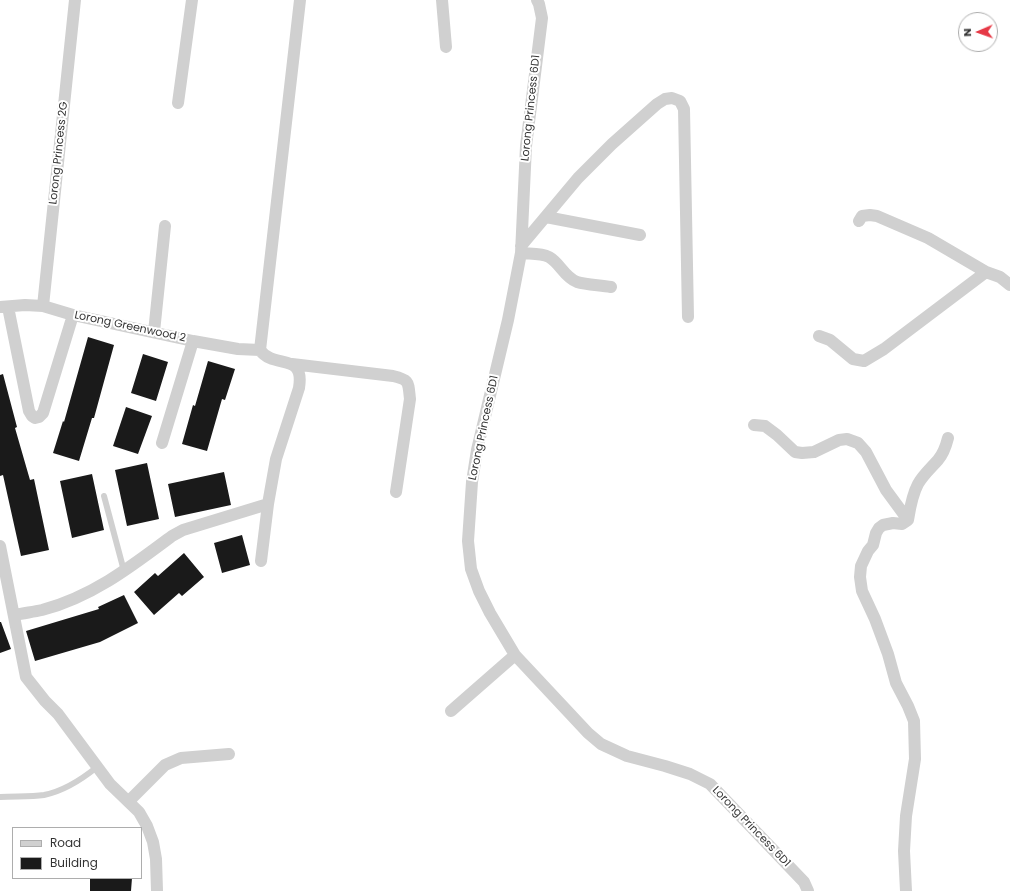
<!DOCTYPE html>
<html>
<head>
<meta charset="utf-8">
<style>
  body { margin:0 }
  #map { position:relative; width:1010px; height:891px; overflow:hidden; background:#fff; font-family:Poppins,sans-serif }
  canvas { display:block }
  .legend { position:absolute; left:12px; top:827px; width:130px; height:52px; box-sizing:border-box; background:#fff; border:1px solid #adadad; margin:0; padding:5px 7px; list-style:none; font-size:12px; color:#333 }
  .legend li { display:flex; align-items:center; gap:8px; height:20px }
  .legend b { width:20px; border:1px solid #adadad }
  .north { position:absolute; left:958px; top:12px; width:40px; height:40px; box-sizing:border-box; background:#fff; border:1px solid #adadad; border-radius:50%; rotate:268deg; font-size:11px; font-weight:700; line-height:16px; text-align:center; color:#333 }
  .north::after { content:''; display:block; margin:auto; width:14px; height:18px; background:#e63946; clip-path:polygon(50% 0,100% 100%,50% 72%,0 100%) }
</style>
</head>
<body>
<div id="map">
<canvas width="1010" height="891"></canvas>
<ul class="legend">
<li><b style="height:5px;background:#d0d0d0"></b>Road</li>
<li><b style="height:11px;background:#1a1a1a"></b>Building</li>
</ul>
<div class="north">N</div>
</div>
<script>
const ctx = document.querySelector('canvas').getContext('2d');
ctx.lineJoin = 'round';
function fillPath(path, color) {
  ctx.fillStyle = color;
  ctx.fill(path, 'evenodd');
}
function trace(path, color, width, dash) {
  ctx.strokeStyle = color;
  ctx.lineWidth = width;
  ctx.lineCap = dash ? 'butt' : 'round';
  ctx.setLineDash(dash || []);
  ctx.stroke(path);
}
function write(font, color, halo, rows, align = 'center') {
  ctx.font = font + ' Poppins,sans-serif';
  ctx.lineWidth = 4;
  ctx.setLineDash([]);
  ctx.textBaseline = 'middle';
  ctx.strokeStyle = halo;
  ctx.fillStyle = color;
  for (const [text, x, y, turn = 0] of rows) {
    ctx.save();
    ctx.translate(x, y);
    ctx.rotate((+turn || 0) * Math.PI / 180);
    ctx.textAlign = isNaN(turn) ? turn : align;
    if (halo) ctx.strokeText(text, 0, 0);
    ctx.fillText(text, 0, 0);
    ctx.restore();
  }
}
fillPath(new Path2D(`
  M 88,337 L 114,345 L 94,418 L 92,418 L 79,461 L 53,453 L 63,421 L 64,422 Z
  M 143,354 L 168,362 L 156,401 L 131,393 Z
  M 208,361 L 235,369 L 225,400 L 222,399 L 207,451 L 182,444 L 193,405 L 195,406 Z
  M 3,374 L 17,427 L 15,428 L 30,480 L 34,479 L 49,550 L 21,556 L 3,475 L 0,476 L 0,375 Z
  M 126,407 L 152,416 L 138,454 L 113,446 Z
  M 147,463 L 159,519 L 127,526 L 115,470 Z
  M 224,472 L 231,505 L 175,517 L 168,484 Z
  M 92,474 L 104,530 L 72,538 L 60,481 Z
  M 242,535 L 250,565 L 222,573 L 214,543 Z
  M 184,553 L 204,577 L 182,596 L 179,593 L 154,615 L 134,592 L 155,573 L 158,576 Z
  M 124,595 L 138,623 L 100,642 L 35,661 L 26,631 L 99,609 L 98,607 Z
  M 0,622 L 1,622 L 11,649 L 0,653 Z
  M 90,878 L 132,878 L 131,891 L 90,891 Z`), '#1a1a1a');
trace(new Path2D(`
  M 104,496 L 124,571
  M 0,797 C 14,796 30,797 44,795 C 64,791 81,780 97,767`), '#d0d0d0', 6);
trace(new Path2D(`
  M 442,0 L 446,47
  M 537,0 L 539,4 L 542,18 L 526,146 L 521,253 L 508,320 L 477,450 L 472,482 L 468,541 L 471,569 L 479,591 L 490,613 L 515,655 L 588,733 L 601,744 L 627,756 L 665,766 L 690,774 L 710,784 L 804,882 L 808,891
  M 178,103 L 192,0
  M 546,217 L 640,235
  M 859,221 L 862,216 L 870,215 L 877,216 L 928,238 L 986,272 L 1000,277 L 1010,285
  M 521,246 L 578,178 L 612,144 L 657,104 L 665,99 L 672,98 L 680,101 L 684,109 L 688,317
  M 521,253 C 530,254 541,253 549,257 C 560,263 564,277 577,282 C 587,285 600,285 611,287
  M 43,306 L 75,0
  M 0,307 L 25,305 L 43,306 L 73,315 L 193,341 L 238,349 L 260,350
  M 8,307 L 29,411 L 32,416 L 35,418 L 39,417 L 43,413 L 73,315
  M 154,332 L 165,226
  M 819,336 L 830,340 L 853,359 L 864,361 L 884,349 L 986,272
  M 292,364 L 393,376 C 410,380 408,382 410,399 L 396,492
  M 754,425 L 765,426 L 777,435 L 795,452 L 802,453 L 814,452 L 839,440 L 847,439 L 858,443 L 866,452 L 886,490 L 908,520
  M 162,443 L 193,341
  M 0,546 L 26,677 L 45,701 L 58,714 L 110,784 L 139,812 L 147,826 L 153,842 L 156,859 L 157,891
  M 261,561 L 268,504 L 276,459 L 299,388 C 305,351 274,370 260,350 L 300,0
  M 15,615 C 24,613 33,612 42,610 C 92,597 132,566 172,536 L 183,530 L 268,504
  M 451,711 L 515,655
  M 129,801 L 165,765 L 181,758 L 229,754
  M 906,891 L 904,851 L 906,816 L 915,759 L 914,721 L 908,706 L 896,683 L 888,654 L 875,619 L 862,591 L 860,577 L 861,566 L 868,551 L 873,545 L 876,533 L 879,528 L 883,525 L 893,523 L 902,524 L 908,520 C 910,508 912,495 918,484 C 923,475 931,468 938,460 C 944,453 946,446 948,438`), '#d0d0d0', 12);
write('11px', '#333', '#fff', [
  ["Lorong Princess 6D1",531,108,-84],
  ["Lorong Princess 2G",59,153,-84],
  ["Lorong Greenwood 2",130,327,12],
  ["Lorong Princess 6D1",484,428,-78],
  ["Lorong Princess 6D1",751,827,46]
]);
</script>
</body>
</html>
